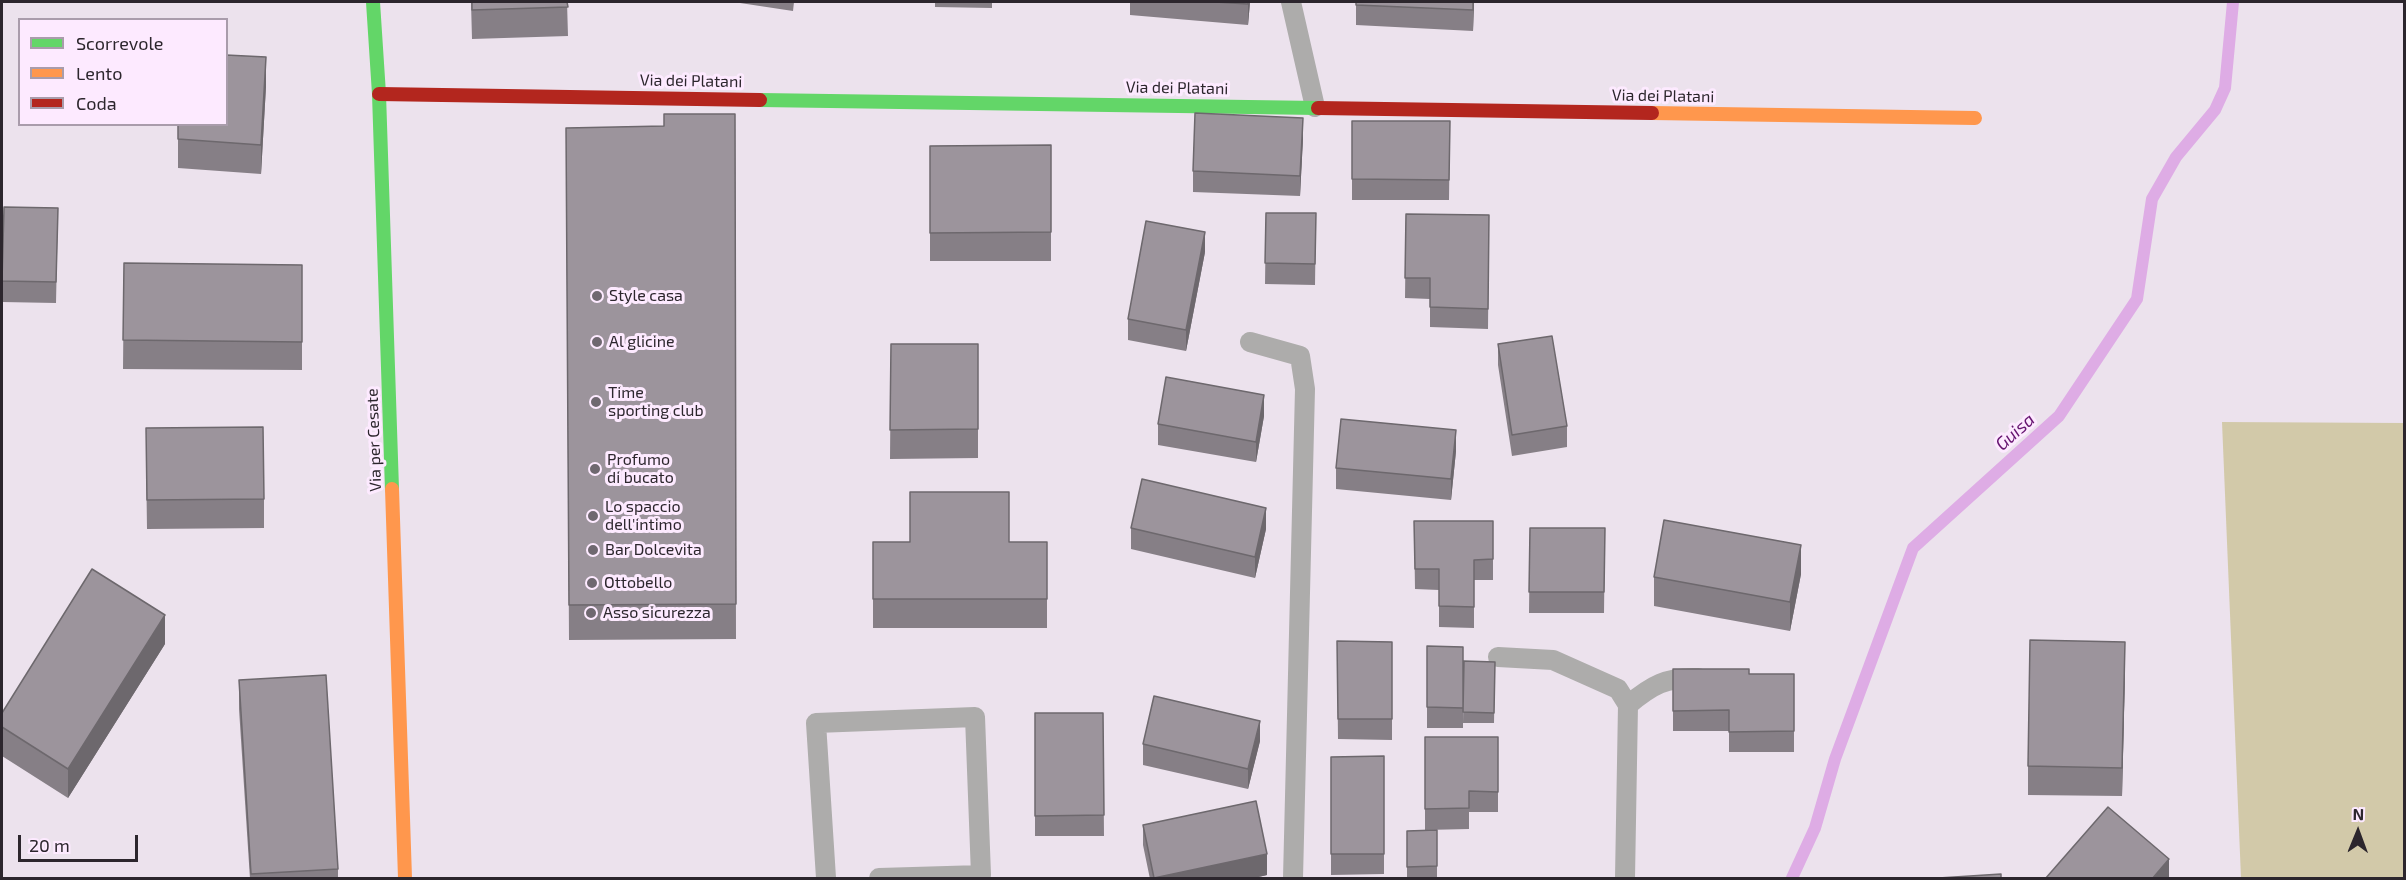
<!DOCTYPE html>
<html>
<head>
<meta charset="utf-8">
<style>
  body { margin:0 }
  #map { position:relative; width:2406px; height:880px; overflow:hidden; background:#ece2ed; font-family:"Exo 2",sans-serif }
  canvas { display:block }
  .frame { position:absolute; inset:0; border:3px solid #2c262d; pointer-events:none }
  .legend { position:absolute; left:18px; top:18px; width:210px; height:108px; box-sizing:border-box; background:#fdeaff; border:2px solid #a99cab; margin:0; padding:8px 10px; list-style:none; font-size:18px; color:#2c262d }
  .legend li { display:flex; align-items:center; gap:12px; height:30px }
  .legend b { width:30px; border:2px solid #a99cab }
  .north { position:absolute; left:2328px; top:802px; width:60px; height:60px; -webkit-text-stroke:4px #fdeaff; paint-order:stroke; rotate:1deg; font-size:16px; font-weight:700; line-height:24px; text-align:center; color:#2c262d }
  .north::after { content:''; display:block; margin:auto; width:21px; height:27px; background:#2c262d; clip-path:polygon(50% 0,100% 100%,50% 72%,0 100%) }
  .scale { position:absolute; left:18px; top:835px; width:120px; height:27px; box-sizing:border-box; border:3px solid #2c262d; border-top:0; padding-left:8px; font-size:18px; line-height:21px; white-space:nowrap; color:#2c262d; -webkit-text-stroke:4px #fdeaff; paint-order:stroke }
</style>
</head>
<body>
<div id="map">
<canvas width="2406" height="880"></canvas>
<div class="frame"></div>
<ul class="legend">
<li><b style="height:8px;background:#63d668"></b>Scorrevole</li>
<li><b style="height:8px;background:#ff974d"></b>Lento</li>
<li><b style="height:8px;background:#b3261e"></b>Coda</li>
</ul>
<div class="north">N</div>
<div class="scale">20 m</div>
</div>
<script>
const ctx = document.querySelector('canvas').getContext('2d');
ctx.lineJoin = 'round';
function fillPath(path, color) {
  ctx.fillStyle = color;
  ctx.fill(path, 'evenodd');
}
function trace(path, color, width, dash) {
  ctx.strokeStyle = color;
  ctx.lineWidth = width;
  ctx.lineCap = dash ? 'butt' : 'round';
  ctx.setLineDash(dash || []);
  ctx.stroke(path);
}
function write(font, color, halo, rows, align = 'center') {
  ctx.font = font + ' "Exo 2",sans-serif';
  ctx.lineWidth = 6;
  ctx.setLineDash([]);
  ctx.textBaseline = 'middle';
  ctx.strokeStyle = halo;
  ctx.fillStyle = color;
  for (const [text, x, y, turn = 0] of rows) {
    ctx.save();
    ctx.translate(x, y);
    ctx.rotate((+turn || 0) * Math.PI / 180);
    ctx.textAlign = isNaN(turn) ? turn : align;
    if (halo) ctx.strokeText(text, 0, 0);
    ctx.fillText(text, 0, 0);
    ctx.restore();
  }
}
fillPath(new Path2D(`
  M 2222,422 L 2404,423 L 2404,878 L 2241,878 Z`), '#d2c9a9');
trace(new Path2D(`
  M 1792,878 L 1815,828 L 1835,759 L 1913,548 L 2059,416 L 2137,299 L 2152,199 L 2176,157 L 2215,110 L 2225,88 L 2233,2`), '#deace5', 12);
trace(new Path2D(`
  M 1291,2 L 1315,107
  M 1250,342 L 1300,356 L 1305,389 L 1293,878
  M 1498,657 L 1553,660 L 1618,689 L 1628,705 L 1625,878
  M 1628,705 C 1652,685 1666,677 1698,678
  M 826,878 L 816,723 L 975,717 L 981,875 L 879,878`), '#adacab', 20);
trace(new Path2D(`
  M 373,2 L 379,94 L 392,489
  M 760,100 L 1318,108`), '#63d668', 14);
trace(new Path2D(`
  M 1652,113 L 1975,118
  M 392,489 L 405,878`), '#ff974d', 14);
trace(new Path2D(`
  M 379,94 L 760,100
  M 1318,108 L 1652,113`), '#b3261e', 14);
fillPath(new Path2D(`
  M 471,2 L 567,2 L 568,36 L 472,39 Z
  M 740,2 L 794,2 L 793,11 L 740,3 Z
  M 935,2 L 992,2 L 992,8 L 935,7 Z
  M 1130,2 L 1250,2 L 1248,25 L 1130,15 Z
  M 1356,2 L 1474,2 L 1473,31 L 1356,25 Z
  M 266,86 L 261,174 L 178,168 L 178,139 Z
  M 735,114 L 736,639 L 569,640 L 566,128 L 664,126 Z
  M 1352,121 L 1450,121 L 1449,200 L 1352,200 Z
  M 1303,138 L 1300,196 L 1193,192 L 1193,171 Z
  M 1051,145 L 1051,261 L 930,261 L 930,146 Z
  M 4,207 L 58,208 L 56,303 L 2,302 Z
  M 1266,213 L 1316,213 L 1315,285 L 1265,284 Z
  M 1406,214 L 1489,215 L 1488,329 L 1430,327 L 1430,299 L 1405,298 Z
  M 1205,252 L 1186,351 L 1128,340 L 1128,319 Z
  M 124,263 L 302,265 L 302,370 L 123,369 Z
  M 891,344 L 978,344 L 978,458 L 890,459 Z
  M 1498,344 L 1567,426 L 1567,447 L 1512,456 L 1498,365 Z
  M 1264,416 L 1256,462 L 1158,445 L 1158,424 Z
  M 1456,451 L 1451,500 L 1336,489 L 1336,468 Z
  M 146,457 L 264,499 L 264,528 L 147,529 Z
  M 1414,521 L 1493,521 L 1493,580 L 1474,580 L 1474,628 L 1439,627 L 1439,590 L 1415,589 Z
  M 1131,528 L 1266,529 L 1255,578 L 1131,549 Z
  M 1530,528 L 1605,528 L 1604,613 L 1529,613 Z
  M 873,542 L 1047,542 L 1047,628 L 873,628 Z
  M 1801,574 L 1790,631 L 1654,606 L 1654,577 Z
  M 1337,641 L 1392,642 L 1392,740 L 1338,739 Z
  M 165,644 L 68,798 L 2,756 L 2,713 Z
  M 1427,646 L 1463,647 L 1463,728 L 1427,728 Z
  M 1464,661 L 1495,662 L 1494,723 L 1463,723 Z
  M 1673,669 L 1749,674 L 1794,674 L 1794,752 L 1729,752 L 1729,731 L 1673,731 Z
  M 2125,670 L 2122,796 L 2028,795 L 2028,766 Z
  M 239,680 L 338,869 L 338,879 L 250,879 L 239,709 Z
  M 1035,713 L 1103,713 L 1104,836 L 1035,836 Z
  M 1425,737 L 1498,737 L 1498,812 L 1469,812 L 1469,829 L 1425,830 Z
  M 1260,741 L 1248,789 L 1143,765 L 1143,744 Z
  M 1384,756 L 1384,874 L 1331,875 L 1331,757 Z
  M 1143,825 L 1267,875 L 1250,879 L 1150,879 L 1143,845 Z
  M 1437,830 L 1437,877 L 1407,877 L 1407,831 Z`), '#867f86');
fillPath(new Path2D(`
  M 1248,2 L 1250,2 L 1248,25 Z
  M 1473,2 L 1474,2 L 1473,31 Z
  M 266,57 L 266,86 L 261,174 L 261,145 Z
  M 1303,118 L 1303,138 L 1300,196 L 1300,176 Z
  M 1205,232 L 1205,252 L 1186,351 L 1186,330 Z
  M 1264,395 L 1264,416 L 1256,462 L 1256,442 Z
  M 1456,430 L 1456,451 L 1451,500 L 1451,479 Z
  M 1266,508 L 1266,529 L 1255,578 L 1255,557 Z
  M 1801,545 L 1801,574 L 1790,631 L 1790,602 Z
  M 165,615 L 165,644 L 68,798 L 68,769 Z
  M 2125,642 L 2125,670 L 2122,796 L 2122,768 Z
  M 1260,721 L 1260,741 L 1248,789 L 1248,769 Z
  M 1267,854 L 1267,875 L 1250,879 L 1154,879 L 1154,878 Z
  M 2169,859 L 2169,879 L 2152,879 Z`), '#6d686d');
const building = new Path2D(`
  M 472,2 L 567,2 L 568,7 L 472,10 Z
  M 1215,2 L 1248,2 L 1248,4 Z
  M 1356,2 L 1473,2 L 1473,10 L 1356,5 Z
  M 226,55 L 266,57 L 261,145 L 178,139 L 178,124 L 226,124 Z
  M 1195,113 L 1303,118 L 1300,176 L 1193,171 Z
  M 664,114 L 735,114 L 736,604 L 569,605 L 566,128 L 664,126 Z
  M 1352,121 L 1450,121 L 1449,180 L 1352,179 Z
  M 1051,145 L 1051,232 L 930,233 L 930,146 Z
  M 4,207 L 58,208 L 56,282 L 2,281 Z
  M 1266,213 L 1316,213 L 1315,264 L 1265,263 Z
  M 1406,214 L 1489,215 L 1488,309 L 1430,307 L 1430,278 L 1405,278 Z
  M 1146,221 L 1205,232 L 1186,330 L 1128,319 Z
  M 124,263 L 302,265 L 302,342 L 123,340 Z
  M 1552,336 L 1567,426 L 1512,435 L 1498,344 Z
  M 891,344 L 978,344 L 978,429 L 890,430 Z
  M 1166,377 L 1264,395 L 1256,442 L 1158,424 Z
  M 1341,419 L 1456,430 L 1451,479 L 1336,468 Z
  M 263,427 L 264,499 L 147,500 L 146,428 Z
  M 1142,479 L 1266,508 L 1255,557 L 1131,528 Z
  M 910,492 L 1009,492 L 1009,542 L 1047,542 L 1047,599 L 873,599 L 873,542 L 910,542 Z
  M 1664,520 L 1801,545 L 1790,602 L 1654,577 Z
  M 1414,521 L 1493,521 L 1493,559 L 1474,560 L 1474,607 L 1439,606 L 1439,569 L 1415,569 Z
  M 1530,528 L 1605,528 L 1604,592 L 1529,592 Z
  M 92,569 L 165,615 L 68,769 L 2,727 L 2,713 Z
  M 2030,640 L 2125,642 L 2122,768 L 2028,766 Z
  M 1337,641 L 1392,642 L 1392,719 L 1338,719 Z
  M 1427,646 L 1463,647 L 1463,708 L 1427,707 Z
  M 1464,661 L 1495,662 L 1494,713 L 1463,712 Z
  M 1673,669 L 1749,669 L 1749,674 L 1794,674 L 1794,731 L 1729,732 L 1729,710 L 1673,711 Z
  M 326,675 L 338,869 L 251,874 L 239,680 Z
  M 1154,696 L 1260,721 L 1248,769 L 1143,744 Z
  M 1035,713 L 1103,713 L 1104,815 L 1035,816 Z
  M 1425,737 L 1498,737 L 1498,792 L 1469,791 L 1469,808 L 1425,809 Z
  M 1384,756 L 1384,854 L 1331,854 L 1331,757 Z
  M 1256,801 L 1267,854 L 1154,878 L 1143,825 Z
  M 2108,807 L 2169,859 L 2152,879 L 2045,879 Z
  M 1437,830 L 1437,866 L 1407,867 L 1407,831 Z
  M 2001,874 L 2001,879 L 1923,879 Z`);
fillPath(building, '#9c949c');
trace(building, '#6d686d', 1.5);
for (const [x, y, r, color] of [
  [597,296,6,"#6f6870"],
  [597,342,6,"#6f6870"],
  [596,402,6,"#6f6870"],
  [595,469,6,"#6f6870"],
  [593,516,6,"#6f6870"],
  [593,550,6,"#6f6870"],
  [592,583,6,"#6f6870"],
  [591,613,6,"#6f6870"]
]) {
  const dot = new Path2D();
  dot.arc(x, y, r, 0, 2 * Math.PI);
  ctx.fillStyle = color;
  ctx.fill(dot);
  trace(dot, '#fdeaff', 2);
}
write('16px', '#2c262d', '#fdeaff', [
  ["Via dei Platani",691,81,1],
  ["Via dei Platani",1177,88,1],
  ["Via dei Platani",1663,96,1],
  ["Via per Cesate",374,440,-92]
]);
write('16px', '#2c262d', '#fdeaff', [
  ["Style casa",609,296],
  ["Al glicine",609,342],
  ["Time",608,393],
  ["sporting club",608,411],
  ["Profumo",607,460],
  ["di bucato",607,478],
  ["Lo spaccio",605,507],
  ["dell'intimo",605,525],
  ["Bar Dolcevita",605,550],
  ["Ottobello",604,583],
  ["Asso sicurezza",603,613]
], 'left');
write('italic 18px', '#661470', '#fdeaff', [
  ["Guisa",2015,432,-42]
]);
</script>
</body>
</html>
